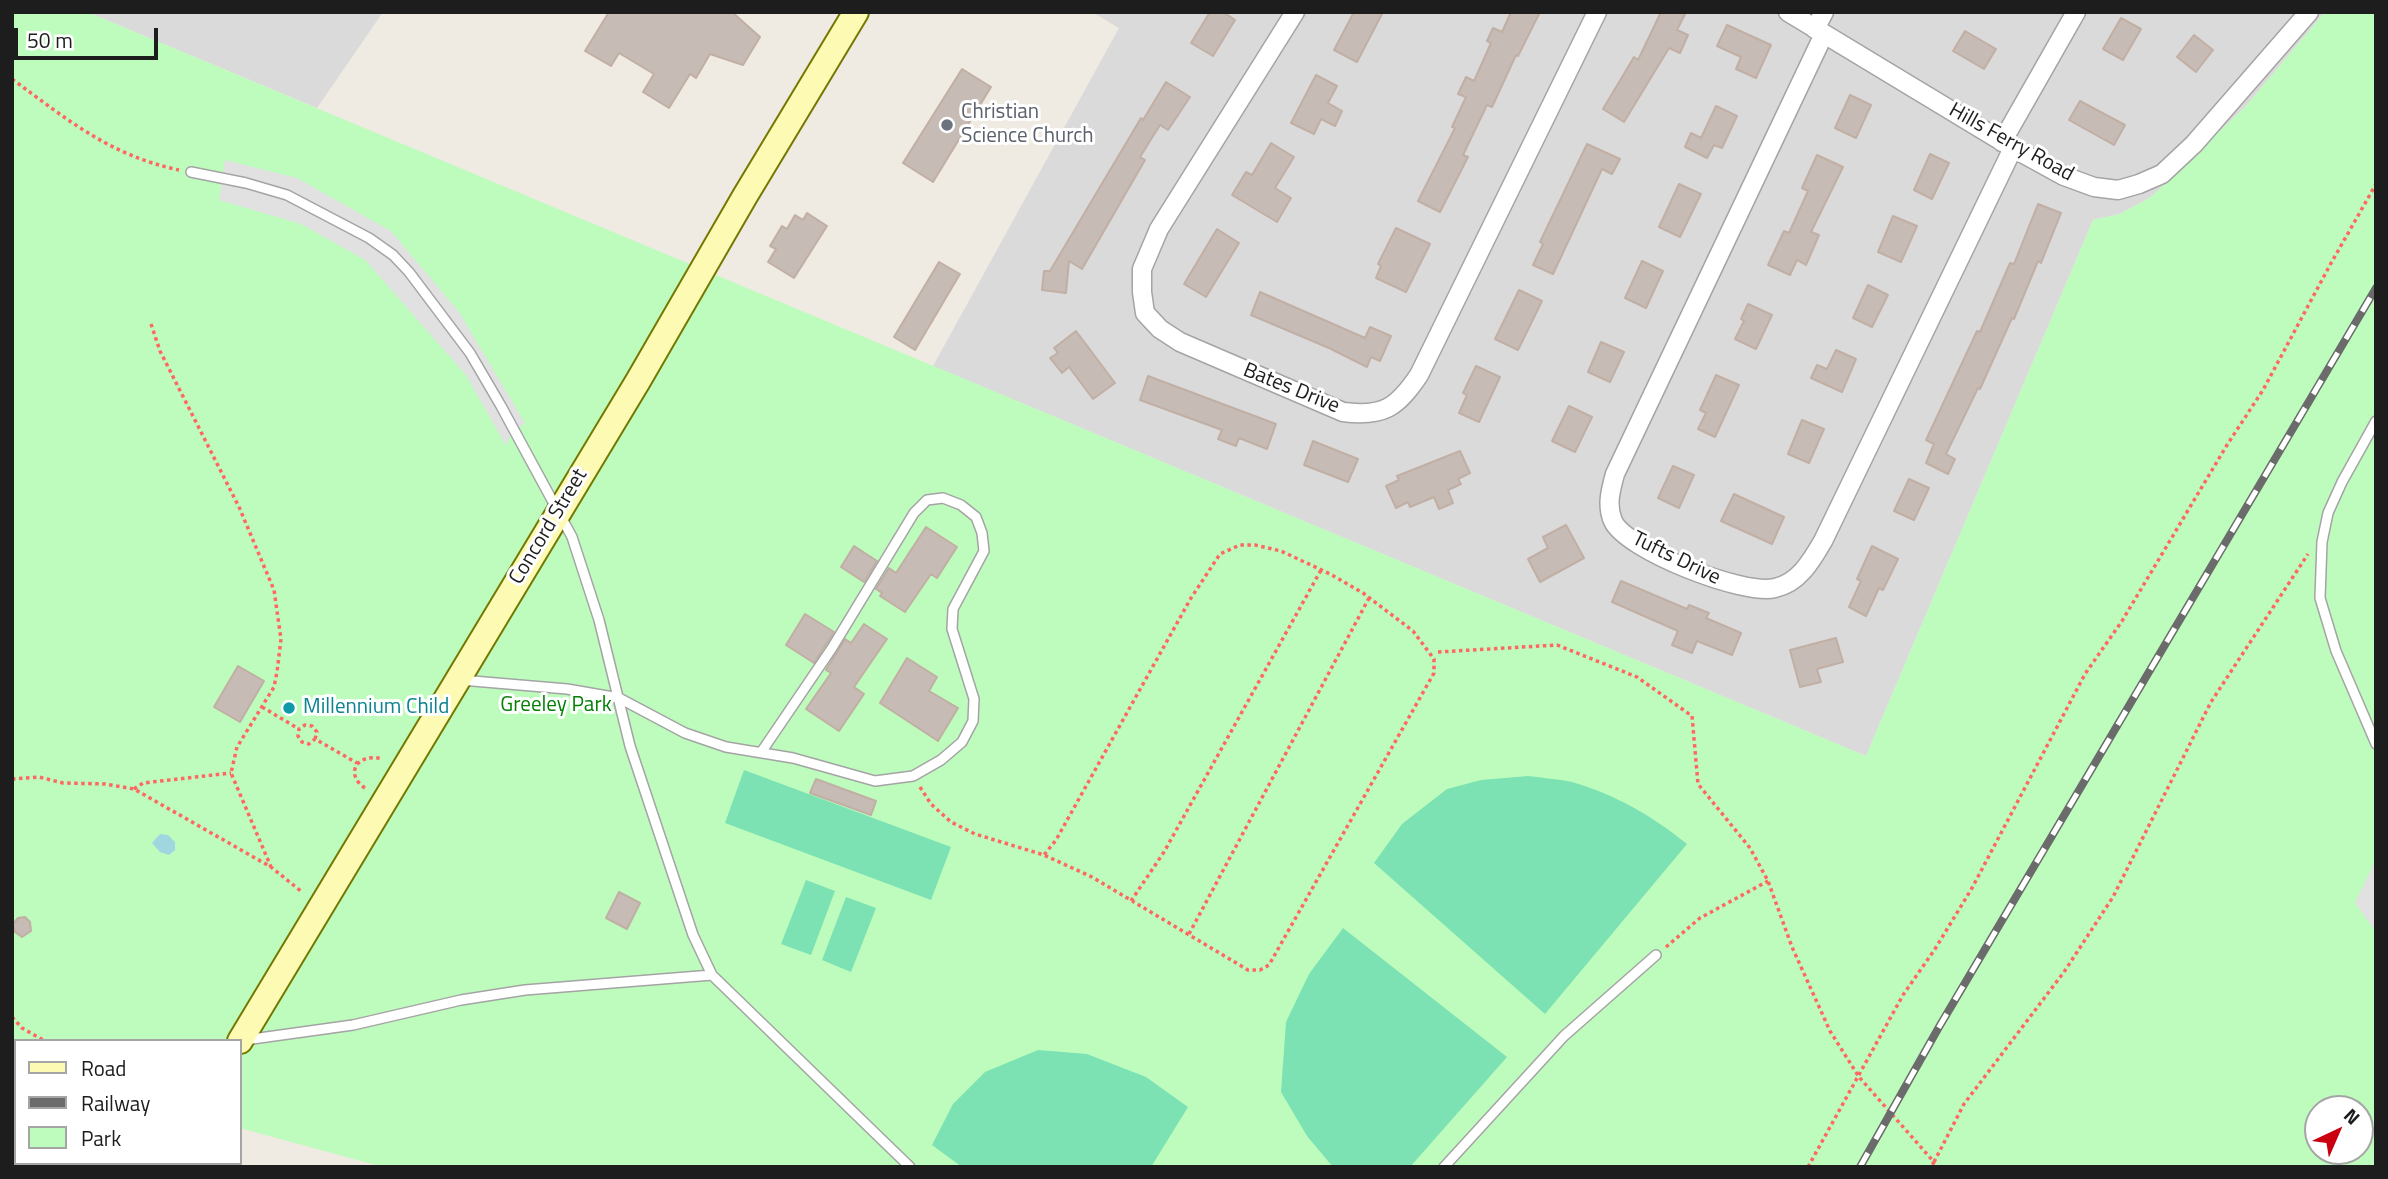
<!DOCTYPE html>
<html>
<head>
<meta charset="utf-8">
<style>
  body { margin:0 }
  #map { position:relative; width:2388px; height:1179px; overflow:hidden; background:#efeae2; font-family:"Titillium Web",sans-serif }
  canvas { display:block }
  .frame { position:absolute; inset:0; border:14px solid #1d1d1d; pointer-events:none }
  .legend { position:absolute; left:14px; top:1039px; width:228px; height:126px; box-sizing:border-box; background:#fff; border:2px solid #a5a5a5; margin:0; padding:9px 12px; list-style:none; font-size:21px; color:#1d1d1d }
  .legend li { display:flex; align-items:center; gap:14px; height:35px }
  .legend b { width:35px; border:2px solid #a5a5a5 }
  .north { position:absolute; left:2304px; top:1095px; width:70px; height:70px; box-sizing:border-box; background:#fff; border:2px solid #a5a5a5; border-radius:50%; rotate:44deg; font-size:19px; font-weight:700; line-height:28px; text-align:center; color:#1d1d1d }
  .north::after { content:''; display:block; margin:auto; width:24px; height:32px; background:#ca0010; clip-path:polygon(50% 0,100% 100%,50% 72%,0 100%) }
  .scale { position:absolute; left:14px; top:28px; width:144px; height:32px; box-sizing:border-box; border:4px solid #1d1d1d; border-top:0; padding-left:9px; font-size:21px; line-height:24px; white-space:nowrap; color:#1d1d1d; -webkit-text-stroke:5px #fff; paint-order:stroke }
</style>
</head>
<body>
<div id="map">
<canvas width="2388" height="1179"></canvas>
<div class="frame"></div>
<ul class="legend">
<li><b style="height:9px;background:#fcfab3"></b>Road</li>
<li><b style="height:9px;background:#6b6b6b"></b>Railway</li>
<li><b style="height:19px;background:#bdfcbd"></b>Park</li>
</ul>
<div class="north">N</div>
<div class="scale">50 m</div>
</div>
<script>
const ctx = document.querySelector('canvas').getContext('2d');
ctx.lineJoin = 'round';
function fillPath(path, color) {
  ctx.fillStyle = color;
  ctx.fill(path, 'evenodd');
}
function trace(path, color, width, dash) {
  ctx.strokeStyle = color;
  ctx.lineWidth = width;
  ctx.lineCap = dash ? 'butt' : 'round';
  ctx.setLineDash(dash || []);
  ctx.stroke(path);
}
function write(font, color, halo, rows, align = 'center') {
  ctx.font = font + ' "Titillium Web",sans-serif';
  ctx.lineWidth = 6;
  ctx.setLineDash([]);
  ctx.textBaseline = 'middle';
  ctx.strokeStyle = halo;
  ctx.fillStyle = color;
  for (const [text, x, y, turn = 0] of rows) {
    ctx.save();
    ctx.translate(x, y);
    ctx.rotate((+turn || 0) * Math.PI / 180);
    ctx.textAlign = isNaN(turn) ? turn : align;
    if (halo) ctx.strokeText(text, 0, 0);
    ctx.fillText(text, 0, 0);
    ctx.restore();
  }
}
fillPath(new Path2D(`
  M 87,12 L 383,12 L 317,108 Z
  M 1092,12 L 2325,12 L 2245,107 L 2151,197 L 2120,214 L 2093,220 L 1866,756 L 933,366 L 1119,28 Z`), '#dbdada');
fillPath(new Path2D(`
  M 12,12 L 87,12 L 1866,756 L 2093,220 L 2120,214 L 2151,197 L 2245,107 L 2325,12 L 2376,12 L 2376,1167 L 383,1167 L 240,1128 L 240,1041 L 16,1041 L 16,1098 L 12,1094 ZM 2318,1109 L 2360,1109 L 2360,1151 L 2318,1151 Z`), '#bdfcbd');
fillPath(new Path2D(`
  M 744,770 L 951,847 L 931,900 L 725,823 Z
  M 1528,776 C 1542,778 1558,779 1572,782 C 1616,795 1651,815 1687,844 L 1545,1014 L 1374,863 L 1402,824 L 1447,789 L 1481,780 Z
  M 806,880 L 835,891 L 811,955 L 781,944 Z
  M 846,897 L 876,908 L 851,972 L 822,960 Z
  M 1343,928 L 1507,1057 L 1410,1167 L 1333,1167 L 1307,1136 L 1281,1092 L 1286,1022 L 1309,974 Z
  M 1038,1050 L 1087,1054 L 1146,1077 L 1188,1107 L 1151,1167 L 962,1167 L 932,1145 L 953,1104 L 985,1072 Z`), '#7ce2b3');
fillPath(new Path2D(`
  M 225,160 L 297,178 L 391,231 L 459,312 L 525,423 L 510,435 L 506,446 L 466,375 L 365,260 L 301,224 L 219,200 Z
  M 2376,859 L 2376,932 L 2355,903 Z`), '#e1e1e1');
fillPath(new Path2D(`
  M 160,834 L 168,835 L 175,842 L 175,850 L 169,855 L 160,852 L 152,843 Z`), '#a0d6df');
const building = new Path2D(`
  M 609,12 L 732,12 L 760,37 L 743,65 L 710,54 L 696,78 L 690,74 L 669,108 L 643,92 L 654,74 L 619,53 L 611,66 L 585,51 Z
  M 1210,12 L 1223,12 L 1235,20 L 1213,56 L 1191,43 Z
  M 1354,12 L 1383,12 L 1357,62 L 1334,50 Z
  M 1511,12 L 1540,12 L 1518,56 L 1516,55 L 1492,107 L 1487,105 L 1463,155 L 1468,157 L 1440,212 L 1418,201 L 1455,128 L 1452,127 L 1466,97 L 1458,94 L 1466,77 L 1474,81 L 1491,43 L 1487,41 L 1493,28 L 1502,32 Z
  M 1661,12 L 1686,12 L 1677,30 L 1688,35 L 1680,53 L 1669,48 L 1624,122 L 1603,109 L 1634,57 L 1638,60 Z
  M 2121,18 L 2141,29 L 2123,60 L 2103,49 Z
  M 1727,25 L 1771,45 L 1756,78 L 1736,69 L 1741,57 L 1717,46 Z
  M 1965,31 L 1996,49 L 1984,69 L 1953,51 Z
  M 2194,35 L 2213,50 L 2196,72 L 2177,57 Z
  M 962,69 L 991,87 L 933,182 L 903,163 Z
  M 1316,75 L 1337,86 L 1328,103 L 1342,111 L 1335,126 L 1321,119 L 1314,134 L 1291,123 Z
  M 1166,82 L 1190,97 L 1168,130 L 1160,125 L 1140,157 L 1145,160 L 1082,269 L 1069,261 L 1066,293 L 1042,290 L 1044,271 L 1050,271 L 1141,118 L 1143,120 Z
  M 1850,95 L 1871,105 L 1856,138 L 1835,128 Z
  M 2080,101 L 2125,125 L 2114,145 L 2069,120 Z
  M 1716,106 L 1737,116 L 1722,148 L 1714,145 L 1707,158 L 1685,147 L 1691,133 L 1701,138 Z
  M 1271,143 L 1294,157 L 1275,188 L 1291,198 L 1277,222 L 1232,195 L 1246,172 L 1252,175 Z
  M 1587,144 L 1620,159 L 1612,174 L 1602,169 L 1553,274 L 1533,265 L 1543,244 L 1540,242 Z
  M 1930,154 L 1949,163 L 1932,199 L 1914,190 Z
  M 1817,155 L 1843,167 L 1811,232 L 1819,235 L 1806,265 L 1797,260 L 1790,275 L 1768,265 L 1784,231 L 1789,233 L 1808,191 L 1802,188 Z
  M 1679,184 L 1701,194 L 1680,237 L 1659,227 Z
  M 2038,204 L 2061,213 L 2041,263 L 2038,261 L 2014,319 L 2012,318 L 1980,389 L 1978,388 L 1946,454 L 1955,459 L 1948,474 L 1926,463 L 1934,444 L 1926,440 L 1977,331 L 1980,332 L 2010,263 L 2014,264 Z
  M 807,213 L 827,226 L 794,278 L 768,262 L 776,249 L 770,246 L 782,226 L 787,229 L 795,215 L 803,220 Z
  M 1893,216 L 1917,226 L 1901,262 L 1878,252 Z
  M 1396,228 L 1430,244 L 1406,292 L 1376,278 L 1381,266 L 1378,264 Z
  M 1217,229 L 1239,243 L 1206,297 L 1184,284 Z
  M 1642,261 L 1663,271 L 1646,308 L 1625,298 Z
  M 939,262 L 960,274 L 915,350 L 894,337 Z
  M 1868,285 L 1888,295 L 1872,327 L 1853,318 Z
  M 1519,290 L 1542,301 L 1518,350 L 1495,339 Z
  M 1260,292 L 1365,338 L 1370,327 L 1391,336 L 1380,361 L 1371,357 L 1367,367 L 1329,348 L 1251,315 Z
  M 1748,304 L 1772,315 L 1756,349 L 1735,339 L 1744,321 L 1741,319 Z
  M 1076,331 L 1115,383 L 1093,399 L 1069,367 L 1062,373 L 1050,358 L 1058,353 L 1054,348 Z
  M 1601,342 L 1624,352 L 1610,382 L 1588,372 Z
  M 1836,350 L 1856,359 L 1842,392 L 1811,378 L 1817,365 L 1827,369 Z
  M 1476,366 L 1500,377 L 1479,422 L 1459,413 L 1467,395 L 1463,393 Z
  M 1716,375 L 1739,385 L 1715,437 L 1698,429 L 1706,413 L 1700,410 Z
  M 1148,376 L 1276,424 L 1267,449 L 1239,438 L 1236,446 L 1218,439 L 1222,430 L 1140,400 Z
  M 1569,406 L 1592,417 L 1575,452 L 1552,441 Z
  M 1802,420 L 1824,429 L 1809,463 L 1788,454 Z
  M 1313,441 L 1358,459 L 1348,482 L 1304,465 Z
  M 1460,451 L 1470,473 L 1458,479 L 1461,484 L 1448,490 L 1453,503 L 1439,509 L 1434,497 L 1410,507 L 1408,502 L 1396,508 L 1386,486 L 1399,480 L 1397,476 Z
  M 1673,466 L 1694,475 L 1679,508 L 1658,498 Z
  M 1909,479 L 1929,488 L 1914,520 L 1894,511 Z
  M 1734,494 L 1784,517 L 1772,544 L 1721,521 Z
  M 1566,525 L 1584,558 L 1540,582 L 1528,559 L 1548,548 L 1543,537 Z
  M 926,527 L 957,547 L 937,578 L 931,574 L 905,612 L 880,596 L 882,593 L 876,589 L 889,568 L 896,573 Z
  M 854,546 L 877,561 L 864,582 L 841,567 Z
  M 1872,546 L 1898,559 L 1883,590 L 1879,588 L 1866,616 L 1849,607 L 1861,581 L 1857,579 Z
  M 1621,581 L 1687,609 L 1689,605 L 1709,613 L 1706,618 L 1741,633 L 1732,655 L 1697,641 L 1692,653 L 1672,645 L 1678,631 L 1612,602 Z
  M 805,614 L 834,632 L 814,663 L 786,645 Z
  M 864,624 L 887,639 L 854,687 L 864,694 L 839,731 L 806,709 L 831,673 L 826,670 L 845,639 L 851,643 Z
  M 1836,638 L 1843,662 L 1817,669 L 1821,682 L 1800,687 L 1790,650 Z
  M 907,658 L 937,677 L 929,691 L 958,708 L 938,741 L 880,703 Z
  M 238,666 L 264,681 L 240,722 L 214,707 Z
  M 816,779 L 876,801 L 871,815 L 810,793 Z
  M 619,892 L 640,903 L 627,929 L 606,918 Z
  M 25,917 L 30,922 L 31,931 L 22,937 L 15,932 L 13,924 L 18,918 Z`);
fillPath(building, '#c7bbb5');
trace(building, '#c1afa4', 2);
const service = new Path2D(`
  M 191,172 L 246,183 L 287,195 L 369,238 L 393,255 L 409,272 L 470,353 L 501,406 L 572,537 L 599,620 L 630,746 L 693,935 L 712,975 L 910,1167
  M 2376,421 L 2342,482 L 2328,513 L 2322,542 L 2320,598 L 2336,651 L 2376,744
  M 461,680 L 567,689 L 619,698 L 685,733 L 726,747 L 793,758 L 875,781 L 913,776 L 941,760 L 962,742 L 973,721 L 974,699 L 952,629 L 953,609 L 984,551 L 982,533 L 976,517 L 961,505 L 943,498 L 927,500 L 914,513 L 832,648 L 762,751
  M 245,1040 L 353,1025 L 461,1000 L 525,990 L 712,975
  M 1444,1167 L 1564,1036 L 1656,955`);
const minor = new Path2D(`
  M 1295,12 L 1159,229 L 1142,269 L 1142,292 L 1145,313 L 1160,329 L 1180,342 L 1343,412 C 1383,417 1397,408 1419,375 L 1597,12
  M 1788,12 L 2013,148 L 2064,176 L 2094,187 L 2118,190 L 2139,184 L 2162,174 L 2194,144 L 2309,12
  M 1815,29 L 1824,12
  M 1824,34 L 1615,474 C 1611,489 1606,505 1613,521 C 1626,550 1744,596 1775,588 C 1799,583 1812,560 1823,541 L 2013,148
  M 2002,142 L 2076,12
  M 12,1117 L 16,1120
  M 63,1163 L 66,1167`);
const secondary = new Path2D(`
  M 240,1041 L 638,381 L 745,196 L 856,12
  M 147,1167 L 150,1163`);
trace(service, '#a4a4a4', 12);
trace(minor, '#a4a4a4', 21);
trace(secondary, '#747800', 28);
trace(new Path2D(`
  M 12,79 C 68,120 109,155 179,170
  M 151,324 L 160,351 L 239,507 L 274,590 L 281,639 L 277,672 L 274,687 L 237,747 L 231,773 L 271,867
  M 1438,652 L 1557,645 L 1637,677 L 1692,716 L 1698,784 L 1750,848 L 1768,881 L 1792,947 L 1830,1031 L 1859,1077 L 1934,1162 L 1931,1167
  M 262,707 L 299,729
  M 315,739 L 317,732 L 312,726 L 305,725 L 299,729 L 298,736 L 302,742 L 309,744 L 315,739 L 357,763
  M 12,779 L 39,777 L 63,783 L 105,784 L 134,789 L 271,867 L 302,892
  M 920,787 L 931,804 L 951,822 L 975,834 L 1044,855 L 1092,877 L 1248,970 L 1260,970 L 1269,965 L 1434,673 L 1434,659 L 1413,631 L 1363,593 L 1330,574 L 1281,551 L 1255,545 L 1240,545 L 1220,554 L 1191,598 L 1056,840 L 1044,855
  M 365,788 C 344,774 357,752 383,759
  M 134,789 L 143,783 L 231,773
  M 1131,901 L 1164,852 L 1321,570
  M 1189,934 L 1369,598
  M 1666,947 L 1700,918 L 1768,881
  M 12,1017 L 22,1028 L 45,1041
  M 1934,1162 L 1964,1104 L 2064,972 L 2113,897 L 2211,702 L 2308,554
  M 1808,1167 L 1903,995 L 1935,949 L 1972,888 L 2085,674 L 2122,621 L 2227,445 L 2263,390 L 2330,265 L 2376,184`), '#ff6763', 3.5, [3.5, 3.5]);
trace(service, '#fff', 9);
trace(minor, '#fff', 18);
trace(secondary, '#fcfab3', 24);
const rail = new Path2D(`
  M 1860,1167 L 1939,1027 L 2376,288`);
trace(rail, '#6b6b6b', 8);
trace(rail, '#fff', 5, [16]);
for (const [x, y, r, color] of [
  [947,125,7,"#6b7280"],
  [289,708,7,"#0f9aa8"]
]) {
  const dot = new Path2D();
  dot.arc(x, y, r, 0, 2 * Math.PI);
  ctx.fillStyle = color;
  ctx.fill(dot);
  trace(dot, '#fff', 2.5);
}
write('21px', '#5b616d', '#fff', [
  ["Christian",961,113],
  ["Science Church",961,137]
], 'left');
write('21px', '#1d1d1d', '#fff', [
  ["Hills Ferry Road",2011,143,29],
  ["Bates Drive",1291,389,22],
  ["Concord Street",549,527,-59],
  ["Tufts Drive",1676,559,26]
]);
write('21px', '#068007', '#fff', [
  ["Greeley Park",556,706]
]);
write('21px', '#0d838f', '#fff', [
  ["Millennium Child",303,708]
], 'left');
</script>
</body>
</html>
